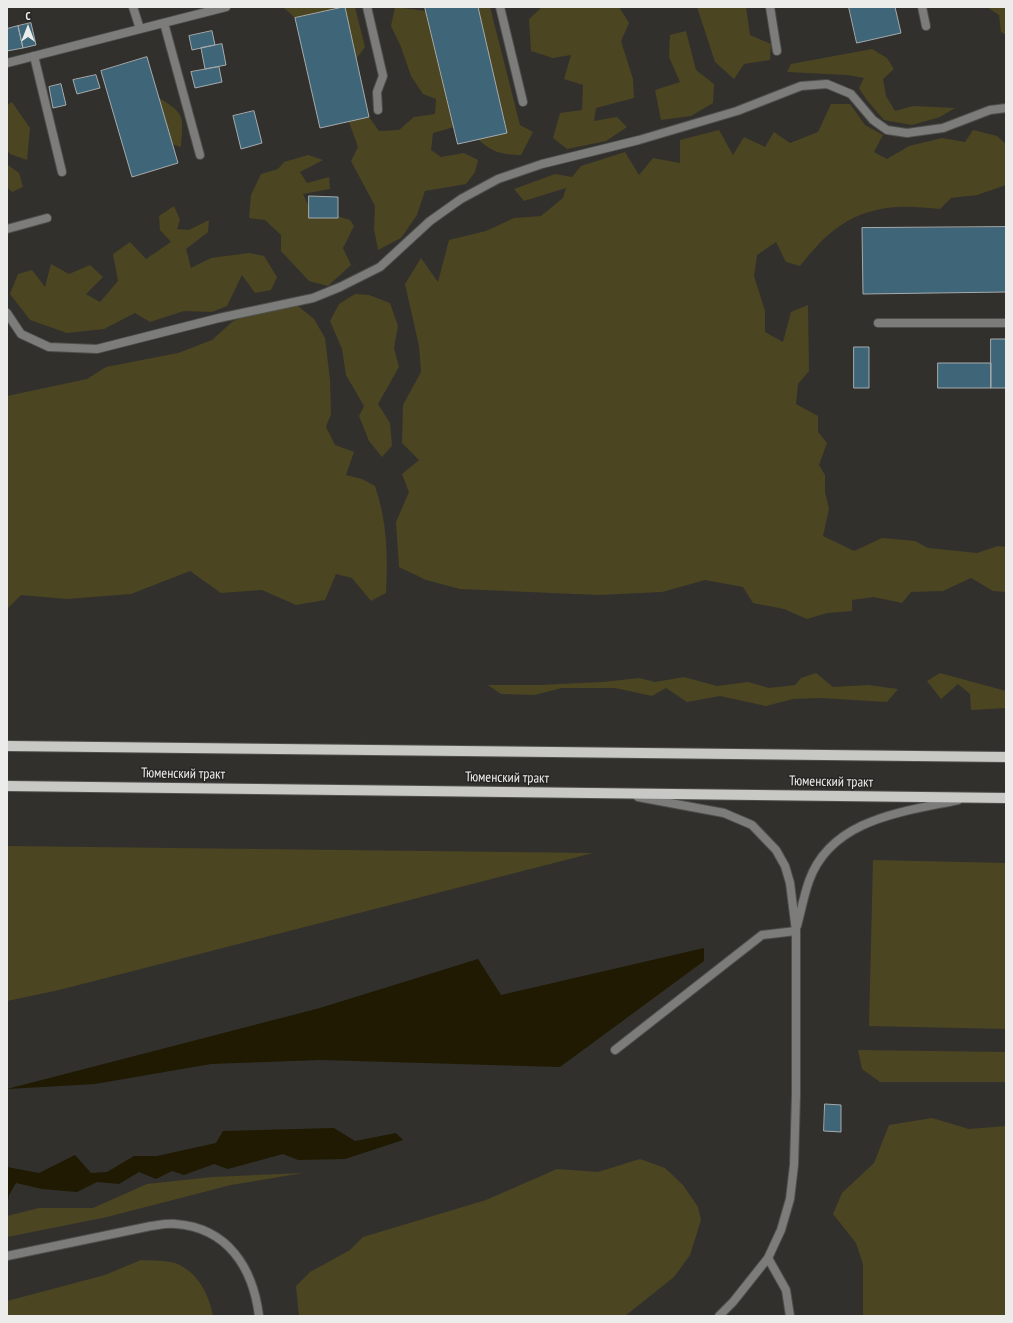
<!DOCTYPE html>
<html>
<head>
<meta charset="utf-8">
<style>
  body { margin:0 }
  #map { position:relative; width:1013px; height:1323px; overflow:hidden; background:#31302d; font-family:"PT Sans Narrow",sans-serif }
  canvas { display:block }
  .frame { position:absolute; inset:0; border:8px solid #ececea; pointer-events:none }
  .north { position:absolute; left:8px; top:8px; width:40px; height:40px; -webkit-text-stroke:3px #272623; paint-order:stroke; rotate:0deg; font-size:11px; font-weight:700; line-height:16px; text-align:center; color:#ececea }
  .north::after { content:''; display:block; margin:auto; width:14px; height:18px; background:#ececea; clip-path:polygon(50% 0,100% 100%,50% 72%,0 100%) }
</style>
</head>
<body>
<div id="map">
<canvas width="1013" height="1323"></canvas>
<div class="frame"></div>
<div class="north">С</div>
</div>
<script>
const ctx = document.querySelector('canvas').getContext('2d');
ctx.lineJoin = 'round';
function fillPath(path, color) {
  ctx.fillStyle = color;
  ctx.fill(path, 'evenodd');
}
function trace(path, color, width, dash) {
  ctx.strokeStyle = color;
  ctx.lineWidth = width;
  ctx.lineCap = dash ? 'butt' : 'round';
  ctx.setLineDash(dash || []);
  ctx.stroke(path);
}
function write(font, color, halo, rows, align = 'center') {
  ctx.font = font + ' "PT Sans Narrow",sans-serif';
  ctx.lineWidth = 3;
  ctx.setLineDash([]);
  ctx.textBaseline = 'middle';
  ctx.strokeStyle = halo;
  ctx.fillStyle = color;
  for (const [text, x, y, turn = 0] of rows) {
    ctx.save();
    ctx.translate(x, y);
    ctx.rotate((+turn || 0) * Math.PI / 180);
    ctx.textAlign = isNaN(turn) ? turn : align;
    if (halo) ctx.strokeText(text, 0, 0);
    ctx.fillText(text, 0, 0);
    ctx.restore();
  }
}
fillPath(new Path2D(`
  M 283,7 L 355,7 L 365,47 L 356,59 L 345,7 L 295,18 Z
  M 395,7 L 426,11 L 454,127 L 433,133 L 431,150 L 441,157 L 464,153 L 478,160 L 475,172 L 466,184 L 425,191 L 417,215 L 401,238 L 378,250 L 374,229 L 375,206 L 351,161 L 358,147 L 349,122 L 369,117 L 379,131 L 399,130 L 414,117 L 435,114 L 436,99 L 423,94 L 411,76 L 401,47 L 391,26 Z
  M 478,7 L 490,7 L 520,125 L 533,132 L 521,155 C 503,155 491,152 478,139 L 507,132 Z
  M 542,7 L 619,7 L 629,23 L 621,41 L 633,79 L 634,98 L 596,108 L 594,121 L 617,117 L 627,127 L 606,141 L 567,149 L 553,138 L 560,113 L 582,110 L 583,85 L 564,79 L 571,55 L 553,58 L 531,51 L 529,19 Z
  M 697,7 L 746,7 L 750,35 L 771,44 L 770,60 L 744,64 L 734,79 L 715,62 Z
  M 987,7 L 1006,7 L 1006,35 L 1001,32 L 999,15 Z
  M 686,31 L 696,70 L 714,84 L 713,103 L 691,116 L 661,120 L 655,90 L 680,82 L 669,57 L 670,35 Z
  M 872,49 L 887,58 L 894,69 L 883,79 L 886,96 L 895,111 L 913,106 L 955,108 L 940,117 L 912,125 L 884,120 L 866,99 L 859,88 L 864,78 L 848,75 L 787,72 L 791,64 Z
  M 159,98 C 186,114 183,117 181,147 L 172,144 Z
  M 12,102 L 30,128 L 27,160 L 10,154 L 7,150 L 7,105 Z
  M 831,104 L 850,104 L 865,125 L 883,135 L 874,152 L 887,159 L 909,146 L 942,138 L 965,142 L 973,130 L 997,136 L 1006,144 L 1006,185 L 977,195 L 951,198 L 940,209 C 926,208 911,206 897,207 C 851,210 827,232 800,266 L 786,262 L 776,242 L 757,255 L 754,276 L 765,311 L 765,332 L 783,342 L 791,312 L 808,305 L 809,371 L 798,384 L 796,404 L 818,416 L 818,432 L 827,443 L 819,465 L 825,475 L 825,492 L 829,509 L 823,536 L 854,551 L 882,538 L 915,541 L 928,548 L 977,553 L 998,546 L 1006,547 L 1006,592 L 993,591 L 971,578 L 943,591 L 911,592 L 902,603 L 874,597 L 852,600 L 852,611 L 827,613 L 807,619 L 784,609 L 753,603 L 743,587 L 705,580 L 662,592 L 598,595 L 460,589 L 426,580 L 399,567 L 396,522 L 409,492 L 402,474 L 419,460 L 402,443 L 403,405 L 421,372 L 419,346 L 405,284 L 421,258 L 438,282 L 449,240 L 486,231 L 514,218 L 541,216 L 563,198 L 566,188 L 524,201 L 514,189 L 555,174 L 572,177 L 581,166 L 625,152 L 639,175 L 653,158 L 680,163 L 680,140 L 719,130 L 733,155 L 744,137 L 765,147 L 774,132 L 790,143 L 818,132 Z
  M 308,155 L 323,160 L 300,172 L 307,183 L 329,177 L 330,189 L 303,194 L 312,213 L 337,216 L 350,220 L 354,226 L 343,248 L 351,265 L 328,286 L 309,281 L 281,251 L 281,235 L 265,220 L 249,218 L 251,195 L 261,174 L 278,169 L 284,162 Z
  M 8,165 L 19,173 L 23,187 L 12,192 L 7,187 Z
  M 174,206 L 180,220 L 177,229 L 189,230 L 209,220 L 208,232 L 186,249 L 191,268 L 211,258 L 249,253 L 264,256 L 277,277 L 271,290 L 255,293 L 242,275 L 227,306 L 212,312 L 184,311 L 150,322 L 135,313 L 104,329 L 67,333 L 30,320 L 10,294 L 18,274 L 32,270 L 45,287 L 51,264 L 69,274 L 90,265 L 103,277 L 86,294 L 100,302 L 118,281 L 113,254 L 130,242 L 146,259 L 171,242 L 160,230 L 159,216 Z
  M 355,294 L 369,295 L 390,303 L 398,326 L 394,348 L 399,367 L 378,404 L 390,423 L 392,446 L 382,457 L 369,441 L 359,416 L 364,406 L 346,375 L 342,349 L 330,321 L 339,304 Z
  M 298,306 L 314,319 L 325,338 L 330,380 L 331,414 L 326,427 L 335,445 L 354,452 L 346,475 L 362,479 L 375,486 C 387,520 388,557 386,593 L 371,601 L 352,578 L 336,574 L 325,600 L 296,605 L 262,590 L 221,593 L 190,571 L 131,594 L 67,599 L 21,595 L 7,609 L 7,396 L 87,379 L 106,367 L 178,353 L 212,340 L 232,322 L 259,308 Z
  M 816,673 L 833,687 L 868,685 L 898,689 L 887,702 L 820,698 L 793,699 L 766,706 L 720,696 L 687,702 L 666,688 L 652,696 L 615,688 L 562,688 L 534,695 L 501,694 L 488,685 L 538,685 L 603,682 L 639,678 L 655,682 L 684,677 L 717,686 L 748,682 L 769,688 L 795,685 L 801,678 Z
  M 940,673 L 1006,691 L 1006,708 L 971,710 L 970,694 L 958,684 L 941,699 L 927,681 Z
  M 7,846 L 593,853 L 59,990 L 7,1001 Z
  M 873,860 L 1006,863 L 1006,1029 L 869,1026 Z
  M 858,1050 L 1006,1052 L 1006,1082 L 880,1082 L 862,1069 Z
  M 932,1118 L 969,1129 L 1006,1126 L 1006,1316 L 863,1316 L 863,1264 L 856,1243 L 833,1214 L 842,1193 L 874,1163 L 889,1125 Z
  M 640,1159 L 665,1168 L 683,1185 L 698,1207 L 701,1220 L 690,1255 L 674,1277 L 625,1316 L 299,1316 L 296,1286 L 310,1272 L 350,1250 L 363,1237 L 486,1200 L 557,1169 L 598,1172 Z
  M 303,1173 L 231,1185 L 107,1217 L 7,1237 L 7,1216 L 39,1208 L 93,1208 L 147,1184 L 212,1177 Z
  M 141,1260 C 151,1261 165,1260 175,1263 C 198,1272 209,1294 213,1316 L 7,1316 L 7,1301 L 105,1275 Z`), '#4c4522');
fillPath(new Path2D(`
  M 704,948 L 704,961 L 560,1067 L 320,1060 L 211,1064 L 95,1084 L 7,1089 L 320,1008 L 478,959 L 501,995 Z
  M 334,1128 L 355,1141 L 396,1133 L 403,1140 L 345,1159 L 298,1160 L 283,1154 L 228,1169 L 214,1164 L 184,1175 L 172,1171 L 156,1179 L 139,1172 L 119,1184 L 97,1182 L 77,1192 L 42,1189 L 16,1183 L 9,1195 L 7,1205 L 7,1167 L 39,1173 L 75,1155 L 91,1173 L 107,1172 L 134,1156 L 157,1156 L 216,1143 L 223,1131 Z`), '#1f1a01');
const building = new Path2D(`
  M 345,7 L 369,117 L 320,128 L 295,18 Z
  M 425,7 L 478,7 L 507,133 L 458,144 Z
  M 849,7 L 895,7 L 901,33 L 857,43 Z
  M 31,23 L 36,45 L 23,48 L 18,26 Z
  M 18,26 L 23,48 L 7,51 L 7,29 Z
  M 212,31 L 215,45 L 192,50 L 189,36 Z
  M 222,44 L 226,65 L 205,69 L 201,48 Z
  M 147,57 L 178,163 L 132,177 L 101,71 Z
  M 219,67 L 222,82 L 195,88 L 191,72 Z
  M 96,75 L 100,88 L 77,94 L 73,80 Z
  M 61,84 L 66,105 L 53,108 L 49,87 Z
  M 254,111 L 262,143 L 241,149 L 233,116 Z
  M 309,196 L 338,197 L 338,218 L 309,218 Z
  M 1006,227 L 1006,292 L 863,294 L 862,228 Z
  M 991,339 L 1006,339 L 1006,388 L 991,388 Z
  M 854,347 L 869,347 L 869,388 L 854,388 Z
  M 938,363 L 991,363 L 991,388 L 938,388 Z
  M 825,1104 L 841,1105 L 841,1132 L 824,1131 Z`);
fillPath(building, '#3e6678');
trace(building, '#a6aaac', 1);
const lane = new Path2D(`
  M 367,7 L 383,76 L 377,92 L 378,110
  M 500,7 L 523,102
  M 770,7 L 777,51
  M 922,7 L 926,26
  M 164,23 L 200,155
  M 34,56 L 62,172
  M 7,229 L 47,218
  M 7,313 L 21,334 L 49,347 L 97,349 L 219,318 L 313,298 L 340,287 L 380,267 L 430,221 L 461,199 L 498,179 L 542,164 L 639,140 L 737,111 L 801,86 L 827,84 L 851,94 L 873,120 L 887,130 L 907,133 L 943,128 L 990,110 L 1006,108
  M 878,323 L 1006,323
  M 615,1050 L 762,935 L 796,931`);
const street = new Path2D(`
  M 133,7 L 140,29
  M 7,63 L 226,7
  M 638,797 L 724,813 L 752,825 L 776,850 L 785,866 L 790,883 L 796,931 L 796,1095 L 794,1165 L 790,1199 L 781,1230 L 768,1258 L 733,1302 L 719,1316
  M 797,926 C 801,911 804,895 809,881 C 831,819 902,812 958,800
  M 7,1256 L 151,1226 C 159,1225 168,1223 176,1224 C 228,1228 253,1268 259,1316
  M 768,1258 L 786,1290 L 790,1316`);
const primary = new Path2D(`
  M 7,746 L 1006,757
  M 7,786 L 1006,798`);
trace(lane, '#4f4e4b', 10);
trace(street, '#4f4e4b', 10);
trace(primary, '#4f4e4b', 12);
trace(lane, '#7c7c7a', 8);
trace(street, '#7c7c7a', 8);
trace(primary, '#c8c8c5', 10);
write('14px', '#ececea', '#272623', [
  ["Тюменский тракт",183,774,1],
  ["Тюменский тракт",507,778,1],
  ["Тюменский тракт",831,782,1]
]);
</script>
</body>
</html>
